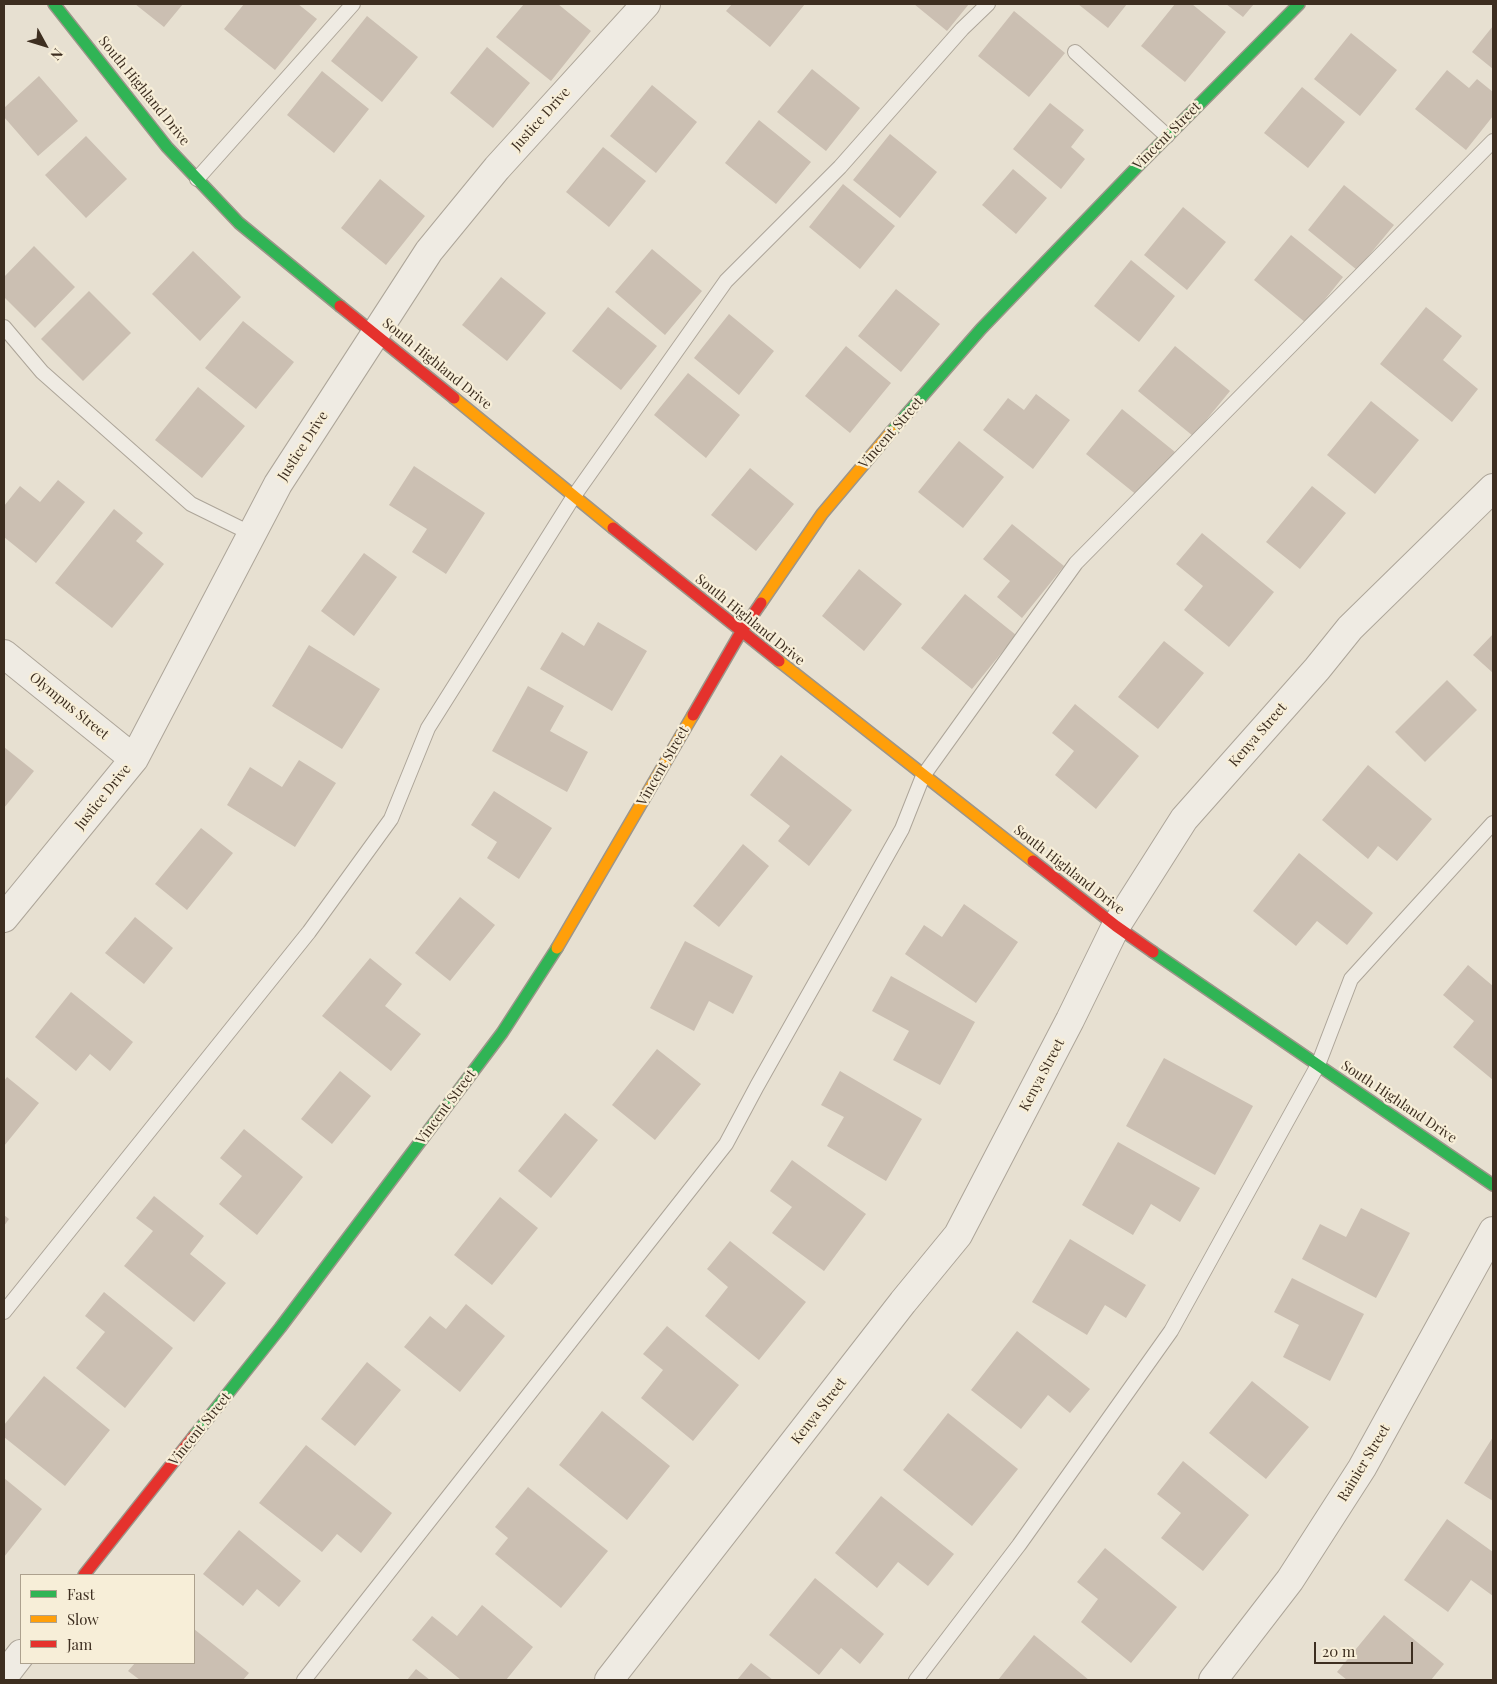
<!DOCTYPE html>
<html>
<head>
<meta charset="utf-8">
<style>
  body { margin:0 }
  #map { position:relative; width:1497px; height:1684px; overflow:hidden; background:#e7e0d1; font-family:"Playfair Display",serif }
  canvas { display:block }
  .frame { position:absolute; inset:0; border:5px solid #3d2e20; pointer-events:none }
  .legend { position:absolute; left:20px; top:1574px; width:175px; height:90px; box-sizing:border-box; background:#f7eed8; border:1px solid #ada18e; margin:0; padding:6px 9px; list-style:none; font-size:15px; color:#3d2e20 }
  .legend li { display:flex; align-items:center; gap:10px; height:25px }
  .legend b { width:25px; border:1px solid #ada18e }
  .north { position:absolute; left:20px; top:20px; width:50px; height:50px; -webkit-text-stroke:4px #f7eed8; paint-order:stroke; rotate:129deg; font-size:14px; font-weight:700; line-height:20px; text-align:center; color:#3d2e20 }
  .north::after { content:''; display:block; margin:auto; width:18px; height:22px; background:#3d2e20; clip-path:polygon(50% 0,100% 100%,50% 72%,0 100%) }
  .scale { position:absolute; left:1314px; top:1642px; width:99px; height:22px; box-sizing:border-box; border:2px solid #3d2e20; border-top:0; padding-left:6px; font-size:15px; line-height:18px; white-space:nowrap; color:#3d2e20; -webkit-text-stroke:4px #f7eed8; paint-order:stroke }
</style>
</head>
<body>
<div id="map">
<canvas width="1497" height="1684"></canvas>
<div class="frame"></div>
<ul class="legend">
<li><b style="height:6px;background:#30b455"></b>Fast</li>
<li><b style="height:6px;background:#ff9f0a"></b>Slow</li>
<li><b style="height:6px;background:#e5322d"></b>Jam</li>
</ul>
<div class="north">N</div>
<div class="scale">20 m</div>
</div>
<script>
const ctx = document.querySelector('canvas').getContext('2d');
ctx.lineJoin = 'round';
function fillPath(path, color) {
  ctx.fillStyle = color;
  ctx.fill(path, 'evenodd');
}
function trace(path, color, width, dash) {
  ctx.strokeStyle = color;
  ctx.lineWidth = width;
  ctx.lineCap = dash ? 'butt' : 'round';
  ctx.setLineDash(dash || []);
  ctx.stroke(path);
}
function write(font, color, halo, rows, align = 'center') {
  ctx.font = font + ' "Playfair Display",serif';
  ctx.lineWidth = 4.5;
  ctx.setLineDash([]);
  ctx.textBaseline = 'middle';
  ctx.strokeStyle = halo;
  ctx.fillStyle = color;
  for (const [text, x, y, turn = 0] of rows) {
    ctx.save();
    ctx.translate(x, y);
    ctx.rotate((+turn || 0) * Math.PI / 180);
    ctx.textAlign = isNaN(turn) ? turn : align;
    if (halo) ctx.strokeText(text, 0, 0);
    ctx.fillText(text, 0, 0);
    ctx.restore();
  }
}
fillPath(new Path2D(`
  M 135,4 L 183,4 L 164,27 Z
  M 244,4 L 298,4 L 317,19 L 275,70 L 224,29 Z
  M 524,4 L 558,4 L 591,31 L 551,81 L 496,37 Z
  M 732,4 L 805,4 L 770,47 L 726,11 Z
  M 914,4 L 969,4 L 947,31 Z
  M 1078,4 L 1127,4 L 1108,28 Z
  M 1175,4 L 1192,4 L 1226,32 L 1185,82 L 1141,46 Z
  M 1226,4 L 1254,4 L 1243,17 Z
  M 1014,11 L 1065,53 L 1029,97 L 978,56 Z
  M 367,16 L 418,57 L 382,102 L 331,61 Z
  M 1493,26 L 1493,69 L 1472,52 Z
  M 1351,33 L 1397,70 L 1360,116 L 1314,79 Z
  M 487,47 L 530,83 L 493,128 L 450,93 Z
  M 812,69 L 860,108 L 826,151 L 777,112 Z
  M 1447,70 L 1469,88 L 1477,79 L 1493,92 L 1493,116 L 1466,150 L 1415,109 Z
  M 322,71 L 369,109 L 334,153 L 287,115 Z
  M 39,76 L 78,121 L 38,156 L 4,117 L 4,108 Z
  M 652,85 L 697,122 L 656,173 L 610,136 Z
  M 1302,87 L 1345,122 L 1308,168 L 1264,133 Z
  M 1050,103 L 1084,130 L 1071,147 L 1085,159 L 1061,189 L 1013,149 Z
  M 759,120 L 811,162 L 776,204 L 725,163 Z
  M 890,134 L 937,172 L 900,218 L 853,180 Z
  M 86,136 L 127,179 L 86,218 L 45,175 Z
  M 603,147 L 646,181 L 609,227 L 566,192 Z
  M 1013,169 L 1047,198 L 1016,234 L 982,205 Z
  M 380,179 L 425,216 L 386,265 L 341,228 Z
  M 843,184 L 895,226 L 860,269 L 809,227 Z
  M 1344,185 L 1394,225 L 1357,270 L 1308,230 Z
  M 1183,207 L 1226,242 L 1187,290 L 1144,255 Z
  M 1291,235 L 1343,277 L 1306,323 L 1254,280 Z
  M 34,246 L 75,287 L 35,328 L 4,297 L 4,277 Z
  M 652,249 L 702,291 L 665,335 L 615,292 Z
  M 193,251 L 241,297 L 200,341 L 152,294 Z
  M 1131,260 L 1175,296 L 1139,342 L 1094,306 Z
  M 501,277 L 546,313 L 507,361 L 462,325 Z
  M 896,289 L 940,324 L 901,372 L 858,336 Z
  M 89,291 L 131,333 L 83,381 L 41,339 Z
  M 608,307 L 657,346 L 621,390 L 572,351 Z
  M 1426,307 L 1462,336 L 1443,360 L 1478,389 L 1452,422 L 1380,364 Z
  M 729,314 L 774,351 L 739,395 L 694,358 Z
  M 243,321 L 294,362 L 256,409 L 205,368 Z
  M 846,346 L 891,383 L 850,433 L 805,396 Z
  M 1175,346 L 1230,391 L 1193,436 L 1138,391 Z
  M 688,373 L 740,415 L 706,458 L 654,415 Z
  M 198,387 L 245,426 L 202,478 L 155,440 Z
  M 1036,394 L 1070,420 L 1033,469 L 983,430 L 1008,398 L 1024,410 Z
  M 1371,401 L 1419,440 L 1375,494 L 1327,455 Z
  M 1122,409 L 1175,452 L 1138,496 L 1086,454 Z
  M 959,441 L 1004,477 L 963,528 L 918,492 Z
  M 414,466 L 485,513 L 446,574 L 412,552 L 427,529 L 389,505 Z
  M 750,468 L 794,504 L 756,551 L 711,515 Z
  M 58,480 L 85,502 L 36,563 L 4,537 L 4,506 L 20,486 L 40,502 Z
  M 1312,486 L 1346,513 L 1300,569 L 1266,542 Z
  M 114,509 L 143,533 L 136,541 L 164,564 L 112,628 L 55,583 Z
  M 1012,524 L 1064,566 L 1022,618 L 997,597 L 1010,581 L 983,559 Z
  M 1202,533 L 1274,592 L 1229,647 L 1184,610 L 1203,586 L 1176,564 Z
  M 364,553 L 397,577 L 354,636 L 321,611 Z
  M 859,569 L 902,604 L 864,651 L 822,616 Z
  M 965,594 L 1016,635 L 972,689 L 921,648 Z
  M 598,622 L 647,651 L 612,711 L 540,669 L 562,632 L 584,646 Z
  M 1493,634 L 1493,673 L 1473,655 Z
  M 1164,641 L 1204,673 L 1158,729 L 1118,697 Z
  M 309,645 L 380,689 L 342,749 L 272,706 Z
  M 1447,680 L 1477,710 L 1425,762 L 1395,732 Z
  M 528,686 L 564,706 L 550,731 L 588,752 L 567,792 L 492,751 Z
  M 1075,704 L 1139,756 L 1096,809 L 1055,775 L 1074,751 L 1052,733 Z
  M 4,747 L 34,771 L 4,808 Z
  M 781,755 L 852,810 L 809,866 L 778,841 L 790,826 L 750,795 Z
  M 299,760 L 336,783 L 295,847 L 227,805 L 250,767 L 282,787 Z
  M 1368,765 L 1432,819 L 1397,861 L 1378,846 L 1368,859 L 1322,820 Z
  M 494,791 L 552,828 L 519,879 L 487,858 L 497,842 L 471,825 Z
  M 201,828 L 233,853 L 187,910 L 155,884 Z
  M 743,844 L 769,866 L 719,927 L 693,906 Z
  M 1299,853 L 1373,913 L 1347,945 L 1317,921 L 1296,946 L 1253,911 Z
  M 460,897 L 495,925 L 450,981 L 415,953 Z
  M 964,904 L 1018,942 L 976,1003 L 905,954 L 924,925 L 942,937 Z
  M 135,917 L 173,948 L 144,984 L 105,953 Z
  M 685,941 L 753,976 L 733,1014 L 709,1001 L 694,1031 L 650,1008 Z
  M 370,958 L 402,984 L 385,1006 L 421,1034 L 391,1071 L 322,1016 Z
  M 1468,965 L 1493,986 L 1493,1080 L 1453,1047 L 1474,1021 L 1443,995 Z
  M 891,976 L 975,1022 L 940,1085 L 893,1060 L 909,1031 L 872,1011 Z
  M 71,992 L 133,1042 L 110,1071 L 90,1054 L 76,1071 L 35,1037 Z
  M 657,1049 L 701,1084 L 655,1140 L 612,1105 Z
  M 1164,1058 L 1253,1106 L 1215,1175 L 1126,1126 Z
  M 340,1071 L 371,1096 L 332,1144 L 301,1119 Z
  M 840,1071 L 922,1119 L 886,1181 L 827,1146 L 844,1117 L 821,1105 Z
  M 7,1077 L 39,1103 L 4,1146 L 4,1081 Z
  M 565,1113 L 598,1140 L 551,1198 L 518,1171 Z
  M 244,1129 L 303,1177 L 257,1235 L 219,1204 L 242,1176 L 220,1158 Z
  M 1118,1142 L 1200,1188 L 1180,1222 L 1151,1204 L 1133,1235 L 1082,1205 Z
  M 792,1160 L 866,1214 L 824,1271 L 772,1233 L 792,1207 L 770,1191 Z
  M 154,1196 L 204,1236 L 190,1254 L 226,1283 L 194,1322 L 124,1266 L 153,1231 L 136,1218 Z
  M 500,1197 L 538,1228 L 492,1285 L 454,1255 Z
  M 1361,1208 L 1410,1233 L 1376,1298 L 1302,1259 L 1320,1224 L 1346,1237 Z
  M 4,1215 L 9,1219 L 4,1226 Z
  M 1070,1239 L 1146,1285 L 1126,1318 L 1105,1305 L 1087,1335 L 1032,1302 Z
  M 730,1241 L 806,1302 L 759,1360 L 705,1316 L 728,1287 L 707,1269 Z
  M 1292,1278 L 1364,1314 L 1330,1381 L 1283,1357 L 1299,1325 L 1274,1312 Z
  M 104,1292 L 173,1348 L 125,1408 L 76,1368 L 105,1332 L 85,1316 Z
  M 466,1304 L 505,1336 L 460,1392 L 404,1347 L 430,1316 L 446,1329 Z
  M 667,1326 L 739,1385 L 693,1441 L 641,1398 L 663,1370 L 643,1354 Z
  M 1017,1331 L 1090,1389 L 1070,1413 L 1048,1395 L 1021,1429 L 971,1390 Z
  M 367,1362 L 401,1390 L 355,1446 L 321,1419 Z
  M 44,1376 L 110,1430 L 65,1486 L 4,1437 L 4,1425 Z
  M 1252,1381 L 1309,1427 L 1266,1479 L 1209,1433 Z
  M 602,1411 L 670,1466 L 627,1520 L 559,1465 Z
  M 948,1413 L 1018,1469 L 972,1526 L 903,1470 Z
  M 1493,1437 L 1493,1501 L 1464,1483 Z
  M 306,1445 L 392,1513 L 361,1553 L 337,1534 L 322,1552 L 259,1503 Z
  M 1183,1461 L 1249,1515 L 1203,1571 L 1161,1538 L 1181,1513 L 1157,1494 Z
  M 4,1478 L 42,1509 L 4,1557 Z
  M 528,1487 L 608,1551 L 561,1608 L 495,1554 L 508,1538 L 495,1527 Z
  M 881,1496 L 954,1554 L 928,1586 L 898,1562 L 877,1588 L 835,1553 Z
  M 1447,1519 L 1493,1552 L 1493,1596 L 1471,1580 L 1448,1612 L 1404,1580 Z
  M 239,1530 L 301,1581 L 279,1607 L 257,1589 L 243,1606 L 203,1574 Z
  M 1105,1548 L 1177,1607 L 1131,1663 L 1081,1622 L 1098,1599 L 1077,1582 Z
  M 815,1578 L 884,1634 L 860,1664 L 841,1648 L 819,1675 L 769,1635 Z
  M 482,1605 L 533,1647 L 506,1680 L 461,1680 L 412,1640 L 432,1616 L 457,1636 Z
  M 1384,1615 L 1444,1664 L 1431,1680 L 1347,1680 L 1337,1672 Z
  M 194,1629 L 249,1673 L 243,1680 L 140,1680 L 128,1671 L 135,1663 L 194,1663 Z
  M 1034,1635 L 1089,1680 L 998,1680 Z
  M 751,1663 L 773,1680 L 737,1680 Z
  M 416,1669 L 430,1680 L 407,1680 Z`), '#cbbfb2');
const lane = new Path2D(`
  M 1075,52 L 1167,136
  M 197,179 L 353,4
  M 4,327 L 42,372 L 191,504 L 252,534
  M 4,1312 L 309,932 L 391,819 L 428,728 L 574,496 L 726,281 L 840,167 L 962,29 L 988,4
  M 304,1680 L 726,1144 L 757,1086 L 902,829 L 923,776 L 1076,563 L 1493,141
  M 916,1680 L 1019,1545 L 1171,1331 L 1318,1065 L 1351,979 L 1493,823`);
const street = new Path2D(`
  M 4,654 L 134,759
  M 4,918 L 134,759 L 278,484 L 429,251 L 497,168 L 646,4
  M 4,1676 L 21,1654
  M 609,1680 L 903,1302 L 958,1235 L 1070,1020 L 1116,926 L 1184,819 L 1317,669 L 1350,628 L 1493,488
  M 1213,1680 L 1290,1580 L 1362,1468 L 1493,1231`);
const fast = new Path2D(`
  M 54,4 L 167,147 L 239,223 L 340,306
  M 891,432 L 981,329 L 1137,167 L 1299,4
  M 1153,952 L 1493,1185
  M 194,1436 L 280,1328 L 502,1033 L 557,948`);
const slow = new Path2D(`
  M 454,398 L 613,528
  M 761,603 L 822,514 L 891,432
  M 779,661 L 1033,861
  M 557,948 L 693,715`);
const jam = new Path2D(`
  M 340,306 L 454,398
  M 613,528 L 779,661
  M 693,715 L 741,632 L 761,603
  M 1033,861 L 1116,926 L 1153,952
  M 84,1575 L 194,1436`);
trace(lane, '#ada599', 16);
trace(street, '#ada599', 30);
trace(fast, '#9c958a', 14);
trace(slow, '#9c958a', 14);
trace(jam, '#9c958a', 14);
trace(lane, '#efebe3', 14);
trace(street, '#efebe3', 28);
trace(fast, '#30b455', 11);
trace(slow, '#ff9f0a', 11);
trace(jam, '#e5322d', 11);
write('14px', '#3d2e20', '#f7eed8', [
  ["South Highland Drive",144,91,51],
  ["Justice Drive",541,119,-48],
  ["Vincent Street",1167,136,-45],
  ["South Highland Drive",437,364,39],
  ["Vincent Street",891,433,-49],
  ["Justice Drive",303,446,-57],
  ["South Highland Drive",750,620,39],
  ["Olympus Street",69,706,39],
  ["Kenya Street",1258,735,-49],
  ["Vincent Street",663,766,-60],
  ["Justice Drive",103,797,-51],
  ["South Highland Drive",1069,870,38],
  ["Kenya Street",1042,1075,-62],
  ["South Highland Drive",1399,1102,34],
  ["Vincent Street",446,1107,-53],
  ["Kenya Street",819,1411,-52],
  ["Vincent Street",200,1429,-51],
  ["Rainier Street",1364,1463,-59]
]);
</script>
</body>
</html>
